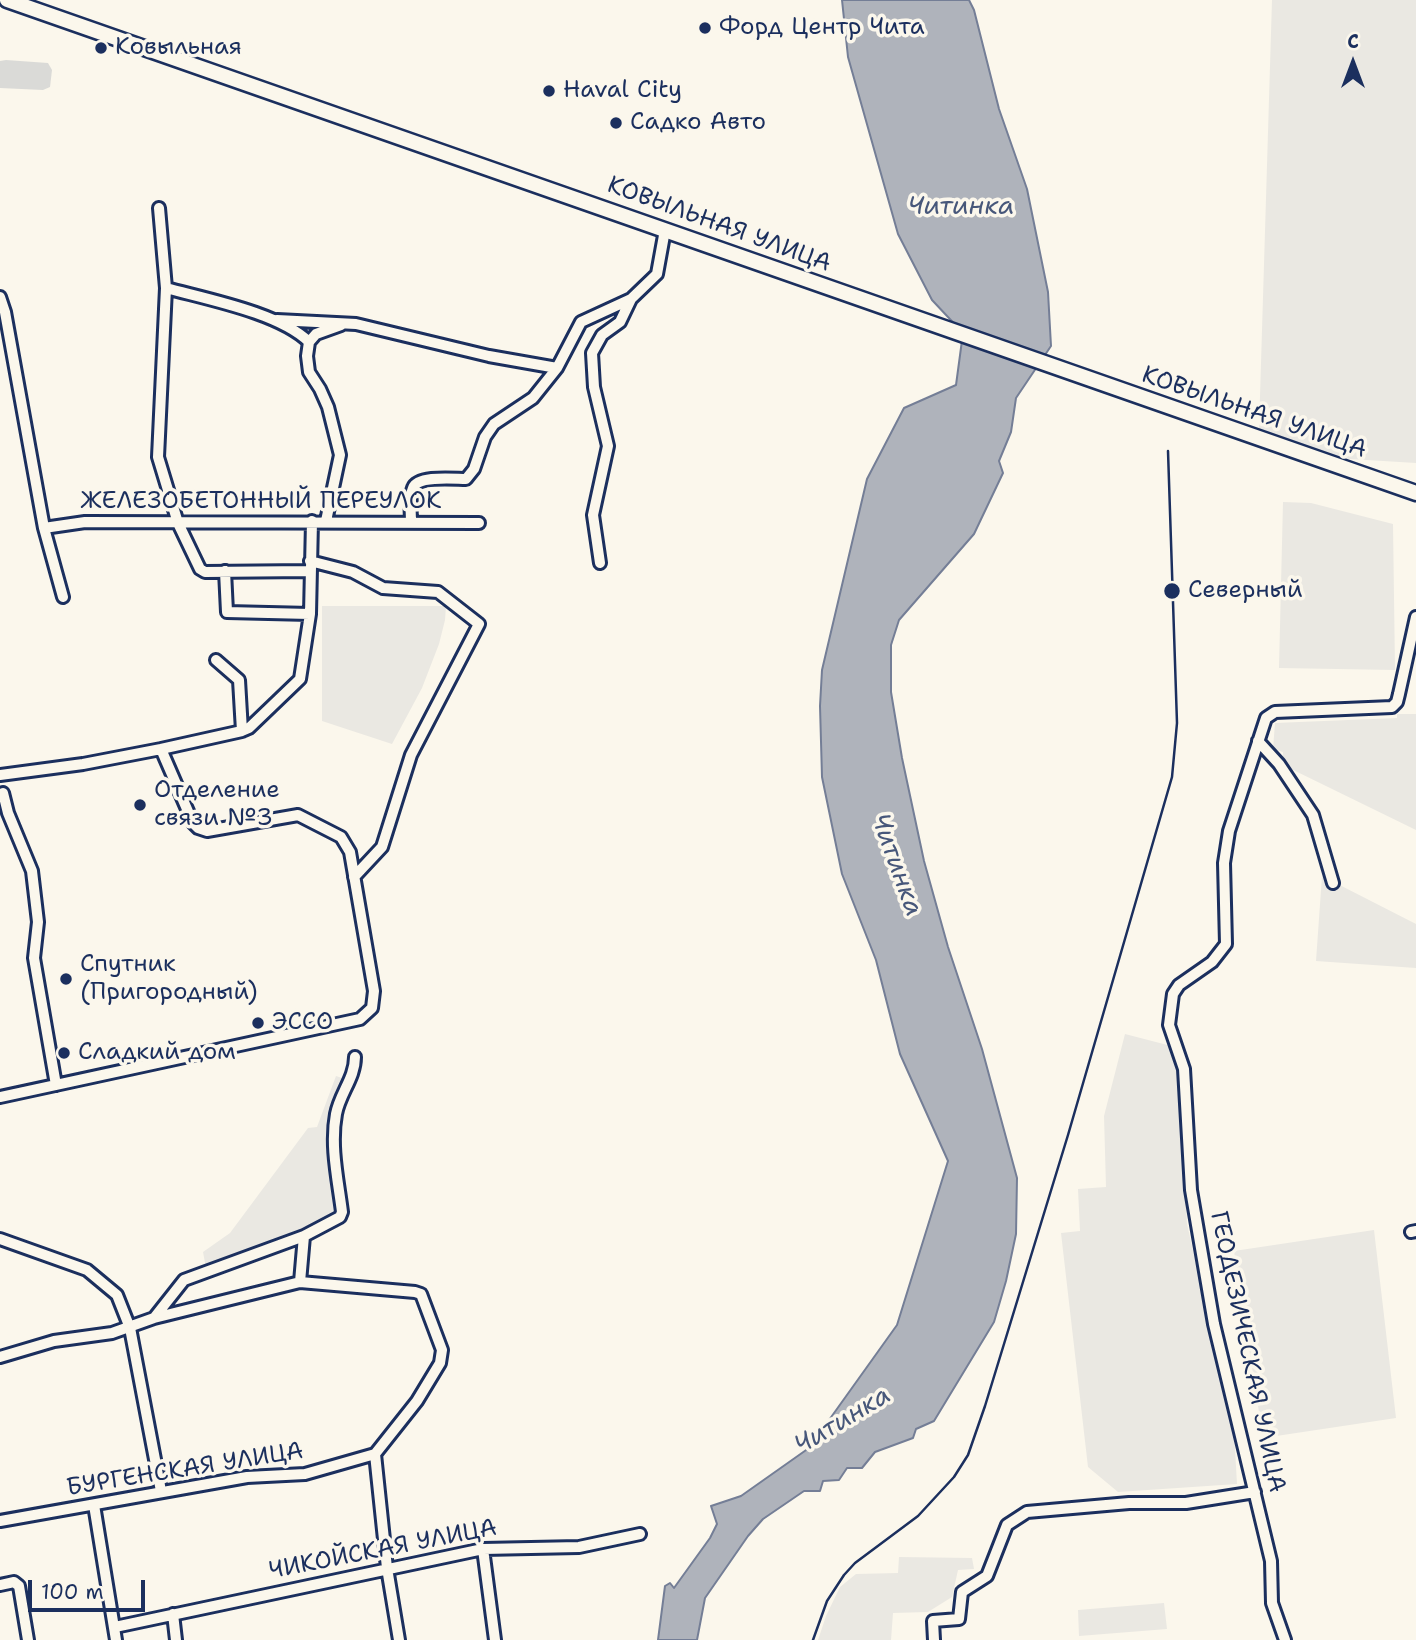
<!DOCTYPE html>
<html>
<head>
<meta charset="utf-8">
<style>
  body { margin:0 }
  #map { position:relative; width:1416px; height:1640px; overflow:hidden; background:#fbf7ec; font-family:"Shantell Sans",sans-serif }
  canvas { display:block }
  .north { position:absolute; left:1318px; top:28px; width:70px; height:70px; -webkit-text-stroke:5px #fbf7ec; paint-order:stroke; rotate:0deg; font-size:19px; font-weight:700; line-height:28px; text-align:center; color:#1b2f5e }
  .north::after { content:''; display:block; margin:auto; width:24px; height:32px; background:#1b2f5e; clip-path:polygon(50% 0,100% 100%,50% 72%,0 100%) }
  .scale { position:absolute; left:28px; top:1580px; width:117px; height:32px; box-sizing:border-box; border:4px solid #1b2f5e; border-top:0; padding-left:9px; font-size:21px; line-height:24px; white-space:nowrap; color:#1b2f5e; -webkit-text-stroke:5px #fbf7ec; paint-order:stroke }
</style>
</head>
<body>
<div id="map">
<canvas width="1416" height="1640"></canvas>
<div class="north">С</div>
<div class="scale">100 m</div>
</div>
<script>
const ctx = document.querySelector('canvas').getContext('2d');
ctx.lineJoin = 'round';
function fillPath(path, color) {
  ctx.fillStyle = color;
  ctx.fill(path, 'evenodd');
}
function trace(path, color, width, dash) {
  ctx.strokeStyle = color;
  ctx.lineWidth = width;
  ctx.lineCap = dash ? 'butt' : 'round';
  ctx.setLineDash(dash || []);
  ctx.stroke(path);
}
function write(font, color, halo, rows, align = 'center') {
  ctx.font = font + ' "Shantell Sans",sans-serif';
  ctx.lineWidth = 7;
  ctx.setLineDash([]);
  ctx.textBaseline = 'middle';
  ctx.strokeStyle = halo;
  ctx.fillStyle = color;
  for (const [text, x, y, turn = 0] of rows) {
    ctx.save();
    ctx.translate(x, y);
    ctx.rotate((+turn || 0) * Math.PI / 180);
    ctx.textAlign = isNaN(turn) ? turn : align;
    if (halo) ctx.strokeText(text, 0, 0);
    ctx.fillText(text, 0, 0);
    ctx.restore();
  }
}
fillPath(new Path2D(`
  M 1272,0 L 1416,0 L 1416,463 L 1334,458 L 1259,429 Z
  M 1283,502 L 1311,503 L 1393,524 L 1395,670 L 1279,668 Z
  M 322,606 L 446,606 L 445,620 L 439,644 L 422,688 L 392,744 L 322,721 Z
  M 1397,714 L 1416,714 L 1416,830 L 1283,765 L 1283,752 L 1273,749 L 1275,723 L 1397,718 Z
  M 1322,876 L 1416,924 L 1416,968 L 1316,961 Z
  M 1125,1034 L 1179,1048 L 1187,1224 L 1234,1432 L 1237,1484 L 1118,1492 L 1088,1467 L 1061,1233 L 1080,1231 L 1078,1189 L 1106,1187 L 1104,1116 Z
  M 336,1076 L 345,1079 L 327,1126 L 338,1215 L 206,1268 L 203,1252 L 230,1233 L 308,1128 L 317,1127 Z
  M 1374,1230 L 1396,1418 L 1263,1438 L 1234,1251 Z
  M 899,1557 L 972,1558 L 974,1569 L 958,1570 L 952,1597 L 928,1612 L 893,1613 L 891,1640 L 818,1640 L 826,1616 L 840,1587 L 856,1574 L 898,1573 Z
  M 1164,1603 L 1167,1629 L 1079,1636 L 1078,1610 Z`), '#eae8e2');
fillPath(new Path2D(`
  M 6,60 L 48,63 L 52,70 L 50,87 L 43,90 L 0,88 L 0,61 Z`), '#dadad7');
const water = new Path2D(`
  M 842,0 L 969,0 L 974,10 L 999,109 L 1027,189 L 1048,292 L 1051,346 L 1016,398 L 1011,432 L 999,461 L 1003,473 L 974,534 L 899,620 L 891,645 L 891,692 L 902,758 L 924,861 L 948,947 L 982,1049 L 1017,1178 L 1016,1234 L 1006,1281 L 994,1322 L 934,1421 L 916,1429 L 913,1438 L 875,1452 L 862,1468 L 847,1468 L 839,1480 L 823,1481 L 820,1491 L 804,1491 L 763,1519 L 748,1536 L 705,1598 L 697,1640 L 658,1640 L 665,1586 L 670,1583 L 674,1588 L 710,1538 L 717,1524 L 711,1506 L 741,1496 L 809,1448 L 897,1325 L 948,1161 L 900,1054 L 876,960 L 842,874 L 822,777 L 820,706 L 822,670 L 867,479 L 904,408 L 956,385 L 963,333 L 932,300 L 898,234 L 848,57 Z`);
fillPath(water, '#afb3bb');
trace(water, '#747e96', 2);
const minor = new Path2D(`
  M 159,208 L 166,288 L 158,457 L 178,523 L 200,569 L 205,572 L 309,571
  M 166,288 C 206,299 280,313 309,342 L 307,356 L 309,372 L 320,389 L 328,407 L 340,455 L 326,521
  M 0,297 L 5,312 L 44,528 L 63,597
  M 277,320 L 356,324 L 489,356 L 557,368
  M 309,342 L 316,334 L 341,325
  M 411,522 C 411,512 409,497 413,488 C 418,475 454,479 466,479 L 474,469 L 485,437 L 494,424 L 533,398 L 557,368 L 581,322 L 631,299 L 657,274 L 665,230
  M 44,528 L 85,522 L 479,523
  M 310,561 L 353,572 L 383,588 L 438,592 L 479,624 L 411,755 L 382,847 L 354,877
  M 600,563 L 593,515 L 608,446 L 594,387 L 592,353 L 602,335 L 620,322 L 631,299
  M 225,571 L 227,612 L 310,614
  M 216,660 L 239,680 L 242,731
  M 1258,741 L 1279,764 L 1313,815 L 1333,883
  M 161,749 L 242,731 L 249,728 L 300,679 L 310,614 L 312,521
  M 0,775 L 83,764 L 161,749 L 193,823 L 198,828 L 207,831 L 298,815 L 341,837 L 350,852 L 374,991 L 372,1008 L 360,1019 L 0,1097
  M 3,793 L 8,813 L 32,871 L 38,922 L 34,958 L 56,1085
  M 1411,1232 L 1416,1231
  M 0,1239 L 87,1270 L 117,1295 L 130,1328 L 161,1491
  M 300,1282 L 304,1236
  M 154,1318 L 184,1280 L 304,1236 L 340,1217 L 342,1212 C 338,1180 330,1146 336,1114 C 340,1093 355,1078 355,1057
  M 0,1357 L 54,1341 L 112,1333 L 154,1318 L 300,1282 L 415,1292 L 421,1294 L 442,1350 L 440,1363 L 417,1401 L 375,1454 L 387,1568 L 399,1640
  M 94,1505 L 116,1640
  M 0,1521 L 247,1477 L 305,1474 L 375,1454
  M 483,1549 L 495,1640
  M 0,1585 L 14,1582 L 19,1586 L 28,1640
  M 173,1614 L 176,1640
  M 115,1627 L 483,1549 L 579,1547 L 640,1534
  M 934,1640 L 933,1621 L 959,1619 L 962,1592 L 987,1576 L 1007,1525 L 1027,1512 L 1129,1503 L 1186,1503 L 1255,1492
  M 1285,1640 L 1272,1603 L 1271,1561 L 1214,1324 L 1191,1190 L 1184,1069 L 1169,1025 L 1173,994 L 1179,985 L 1212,962 L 1226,944 L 1224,863 L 1229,831 L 1266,718 L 1275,712 L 1392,707 L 1397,702 L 1399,694 L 1416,617`);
const major = new Path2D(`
  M 7,0 L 1416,493`);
trace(minor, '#1b2f5e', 16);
trace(major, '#1b2f5e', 19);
trace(minor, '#fbf7ec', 10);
trace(major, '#fbf7ec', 14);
trace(new Path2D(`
  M 813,1640 L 827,1601 L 844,1575 L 855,1563 L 918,1516 L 954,1477 L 968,1455 L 985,1406 L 1068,1135 L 1172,777 L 1177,723 L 1168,451`), '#1b2f5e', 2.5);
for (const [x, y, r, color] of [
  [705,28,7,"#1b2f5e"],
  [101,48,7,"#1b2f5e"],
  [549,91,7,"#1b2f5e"],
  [616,123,7,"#1b2f5e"],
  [1172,591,9,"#1b2f5e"],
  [140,805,7,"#1b2f5e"],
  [66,979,7,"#1b2f5e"],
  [258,1023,7,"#1b2f5e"],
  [64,1053,7,"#1b2f5e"]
]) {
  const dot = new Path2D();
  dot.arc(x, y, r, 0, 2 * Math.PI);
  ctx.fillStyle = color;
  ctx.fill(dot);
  trace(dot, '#fbf7ec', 2.5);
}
write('24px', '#1b2f5e', '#fbf7ec', [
  ["Форд Центр Чита",719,28],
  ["Ковыльная",115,48],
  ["Haval Сity",563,91],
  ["Садко Авто",630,123],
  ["Северный",1188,591],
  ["Отделение",154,791],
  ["связи №3",154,819],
  ["Спутник",80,965],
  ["(Пригородный)",80,993],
  ["ЭССО",272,1023],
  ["Сладкий дом",78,1053]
], 'left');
write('24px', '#1b2f5e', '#fbf7ec', [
  ["КОВЫЛЬНАЯ УЛИЦА",719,225,20],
  ["КОВЫЛЬНАЯ УЛИЦА",1254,413,19],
  ["ЖЕЛЕЗОБЕТОННЫЙ ПЕРЕУЛОК",261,502],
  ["ГЕОДЕЗИЧЕСКАЯ УЛИЦА",1247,1352,78],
  ["БУРГЕНСКАЯ УЛИЦА",185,1470,-9],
  ["ЧИКОЙСКАЯ УЛИЦА",383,1550,-11]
]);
write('italic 26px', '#47577a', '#fbf7ec', [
  ["Читинка",961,207],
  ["Читинка",896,865,70],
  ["Читинка",843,1421,-31]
]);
</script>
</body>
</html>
